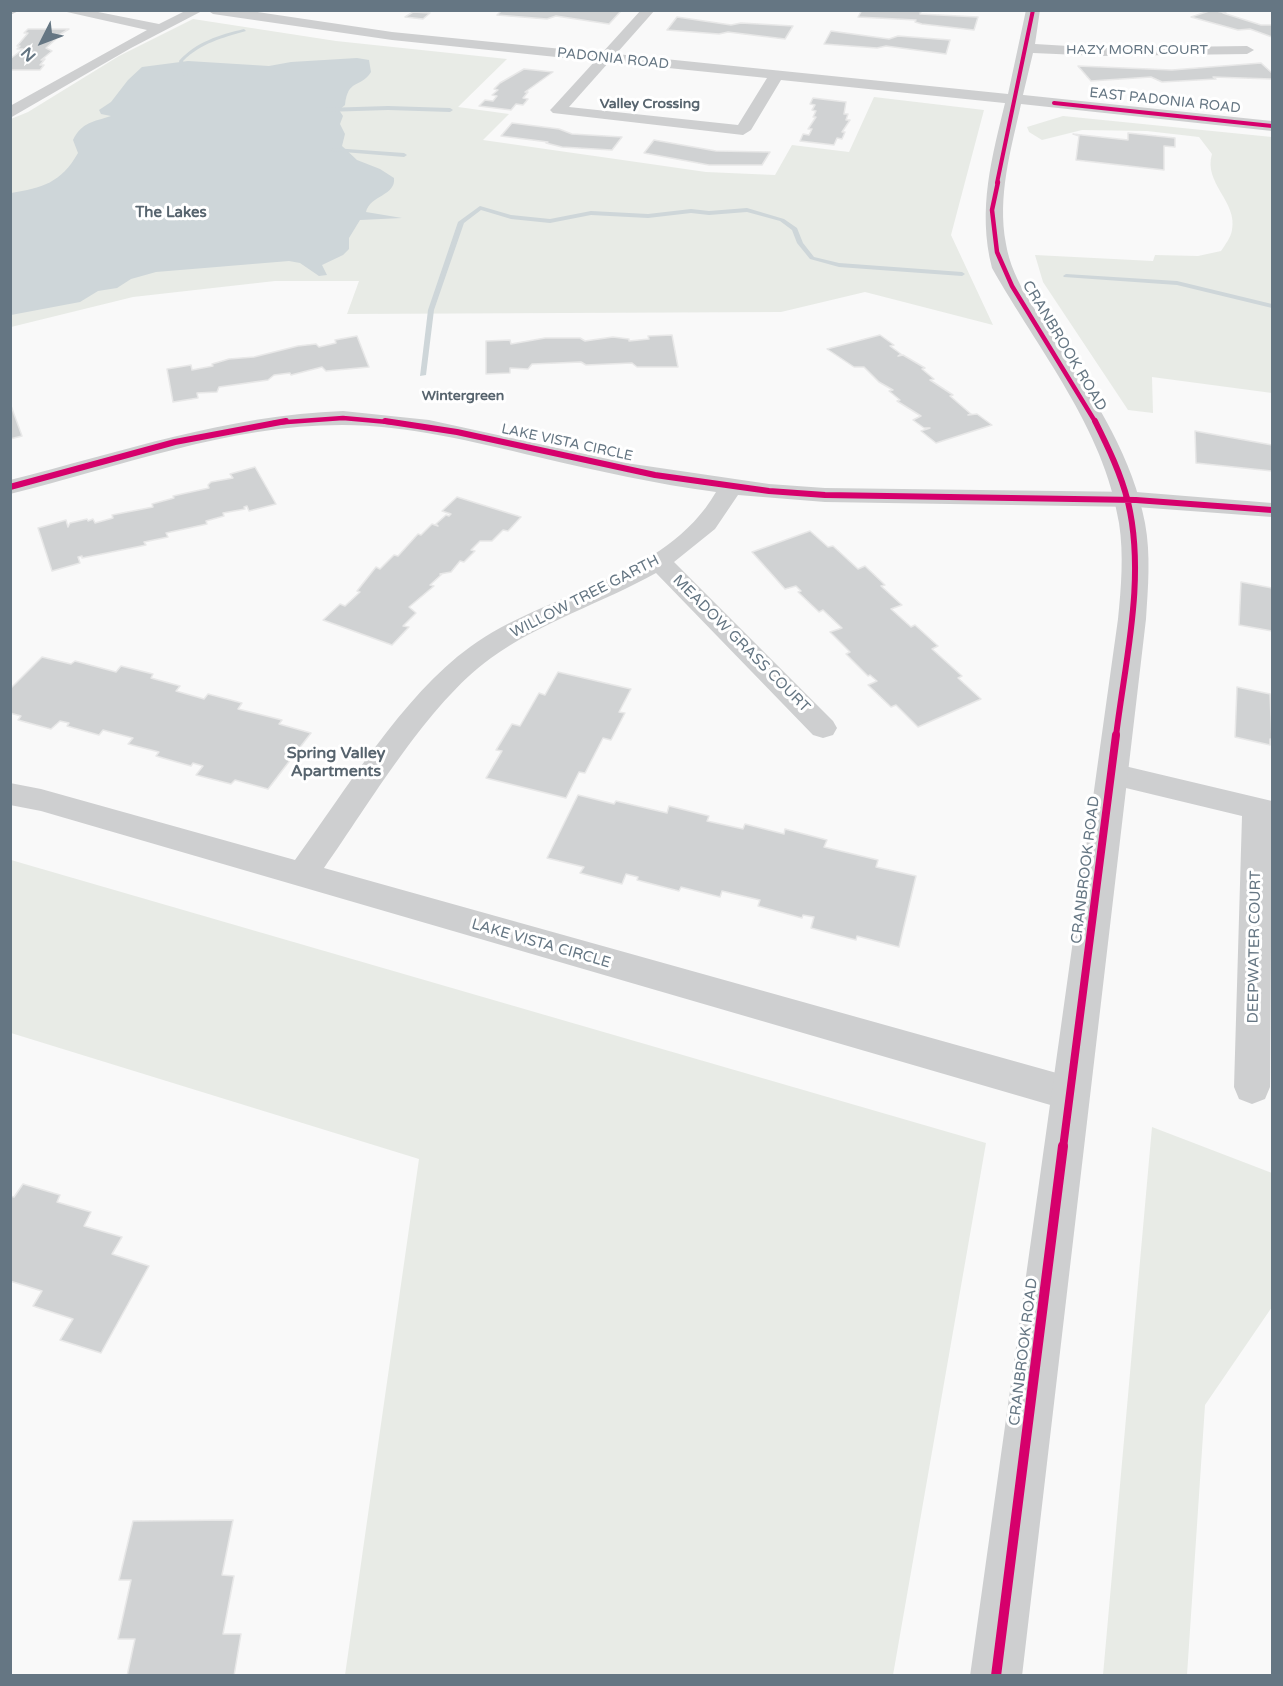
<!DOCTYPE html>
<html>
<head>
<meta charset="utf-8">
<style>
  body { margin:0 }
  #map { position:relative; width:1283px; height:1686px; overflow:hidden; background:#f9f9f9; font-family:"Varela Round",sans-serif }
  canvas { display:block }
  .frame { position:absolute; inset:0; border:12px solid #657683; pointer-events:none }
  .north { position:absolute; left:12px; top:12px; width:60px; height:60px; -webkit-text-stroke:4px #fff; paint-order:stroke; rotate:228deg; font-size:16px; font-weight:700; line-height:24px; text-align:center; color:#657683 }
  .north::after { content:''; display:block; margin:auto; width:21px; height:27px; background:#657683; clip-path:polygon(50% 0,100% 100%,50% 72%,0 100%) }
</style>
</head>
<body>
<div id="map">
<canvas width="1283" height="1686"></canvas>
<div class="frame"></div>
<div class="north">N</div>
</div>
<script>
const ctx = document.querySelector('canvas').getContext('2d');
ctx.lineJoin = 'round';
function fillPath(path, color) {
  ctx.fillStyle = color;
  ctx.fill(path, 'evenodd');
}
function trace(path, color, width, dash) {
  ctx.strokeStyle = color;
  ctx.lineWidth = width;
  ctx.lineCap = dash ? 'butt' : 'round';
  ctx.setLineDash(dash || []);
  ctx.stroke(path);
}
function write(font, color, halo, rows, align = 'center') {
  ctx.font = font + ' "Varela Round",sans-serif';
  ctx.lineWidth = 6;
  ctx.setLineDash([]);
  ctx.textBaseline = 'middle';
  ctx.strokeStyle = halo;
  ctx.fillStyle = color;
  for (const [text, x, y, turn = 0] of rows) {
    ctx.save();
    ctx.translate(x, y);
    ctx.rotate((+turn || 0) * Math.PI / 180);
    ctx.textAlign = isNaN(turn) ? turn : align;
    if (halo) ctx.strokeText(text, 0, 0);
    ctx.fillText(text, 0, 0);
    ctx.restore();
  }
}
fillPath(new Path2D(`
  M 193,19 L 336,41 L 507,59 L 458,107 L 509,114 L 483,140 L 706,172 L 775,175 L 792,145 L 849,152 L 874,97 L 984,110 L 951,235 L 993,325 L 865,292 L 781,312 L 347,314 L 359,281 L 275,281 L 133,297 L 11,327 L 11,119 L 28,112 L 119,56 Z
  M 1063,116 L 1272,137 L 1272,393 L 1152,377 L 1153,413 L 1128,410 L 1043,282 L 1035,255 L 1153,261 L 1155,255 L 1198,256 L 1221,251 C 1225,245 1231,237 1232,230 C 1238,202 1203,183 1212,154 L 1199,137 L 1147,131 L 1082,130 L 1042,140 L 1029,132 L 1027,127 Z
  M 11,860 L 986,1143 L 893,1675 L 345,1675 L 419,1159 L 11,1033 Z
  M 1152,1127 L 1272,1173 L 1272,1307 L 1205,1405 L 1187,1675 L 1103,1675 Z`), '#e8ebe6');
fillPath(new Path2D(`
  M 357,58 L 369,60 L 371,72 C 360,89 348,78 345,105 L 339,110 L 343,116 L 340,124 L 345,134 L 342,146 L 357,160 L 380,169 L 394,178 C 396,196 370,195 366,212 L 402,218 L 360,220 L 349,238 L 349,249 L 343,255 L 322,265 L 327,275 L 319,276 L 300,263 L 289,261 L 156,272 L 131,279 L 117,288 L 98,291 L 80,302 L 11,315 L 11,193 C 42,188 61,183 78,153 L 73,140 C 82,122 93,122 111,116 L 101,114 L 99,110 L 111,102 L 128,80 L 142,67 L 188,61 L 269,66 L 291,62 Z`), '#ced6d9');
fillPath(new Path2D(`
  M 244,29 L 246,31 C 222,38 201,43 183,61 L 188,75 L 184,76 L 179,61 C 196,42 219,35 244,29 Z
  M 388,106 L 450,108 L 453,110 L 450,112 L 388,110 L 325,112 L 322,110 L 325,108 Z
  M 333,148 L 404,153 L 407,155 L 404,157 L 331,151 Z
  M 480,206 L 511,215 L 550,219 L 591,211 L 648,214 L 691,209 L 709,211 L 747,208 L 784,219 L 797,228 L 803,243 L 814,257 L 839,263 L 962,272 L 965,274 L 962,276 L 839,267 L 810,259 L 797,243 L 792,230 L 780,221 L 747,212 L 709,215 L 691,213 L 648,218 L 591,215 L 550,223 L 511,219 L 481,210 L 464,223 L 434,310 L 426,375 L 420,376 L 428,310 L 458,222 Z
  M 1066,274 L 1177,281 L 1272,304 L 1272,308 L 1177,285 L 1064,277 L 1063,276 Z`), '#ced6d9');
const building = new Path2D(`
  M 502,10 L 612,10 L 621,11 L 609,24 L 556,16 L 547,19 L 497,15 Z
  M 862,10 L 914,10 L 921,12 L 920,14 L 978,17 L 974,30 L 922,24 L 915,22 L 916,20 L 858,17 Z
  M 1212,10 L 1226,13 L 1223,13 L 1261,25 L 1272,25 L 1272,37 L 1250,29 L 1238,30 L 1191,17 Z
  M 413,12 L 430,13 L 423,19 L 405,17 Z
  M 677,17 L 731,25 L 741,23 L 793,26 L 785,39 L 728,32 L 719,34 L 667,30 Z
  M 28,29 L 69,29 L 54,38 L 56,39 L 46,48 L 52,51 L 41,60 L 45,59 L 40,65 L 44,65 L 40,70 L 10,70 L 10,59 L 23,49 L 17,49 L 20,46 L 17,46 L 28,33 L 24,33 Z
  M 831,31 L 889,39 L 898,36 L 950,40 L 946,54 L 886,46 L 877,48 L 824,44 Z
  M 1261,63 L 1272,73 L 1272,79 L 1213,77 L 1216,79 L 1162,82 L 1151,77 L 1091,81 L 1078,66 L 1172,70 Z
  M 524,69 L 553,72 L 525,92 L 528,92 L 523,98 L 528,99 L 523,105 L 516,104 L 511,110 L 479,106 L 485,100 L 493,101 L 497,96 L 492,95 L 498,90 L 494,89 L 500,83 Z
  M 813,98 L 846,102 L 844,114 L 848,114 L 846,120 L 850,120 L 842,132 L 845,132 L 842,139 L 837,138 L 834,145 L 800,141 L 803,134 L 809,135 L 812,129 L 808,129 L 816,117 L 813,117 L 816,111 L 812,110 L 815,105 L 810,104 Z
  M 512,123 L 559,129 L 572,134 L 622,137 L 612,150 L 562,147 L 546,143 L 548,142 L 501,136 Z
  M 1128,133 L 1175,138 L 1175,147 L 1164,146 L 1164,170 L 1076,160 L 1079,136 L 1073,134 L 1128,140 Z
  M 654,140 L 716,151 L 770,152 L 762,165 L 709,165 L 644,153 Z
  M 672,335 L 678,367 L 637,367 L 632,363 L 586,365 L 581,362 L 532,364 L 528,369 L 510,368 L 510,373 L 486,374 L 486,341 L 510,340 L 511,344 L 545,338 L 580,338 L 585,341 L 613,337 L 629,339 L 629,341 L 649,339 L 648,336 Z
  M 880,335 L 894,345 L 890,346 L 901,354 L 898,356 L 903,355 L 925,368 L 922,369 L 934,379 L 930,380 L 953,395 L 950,396 L 971,414 L 968,415 L 977,414 L 992,425 L 936,443 L 921,431 L 930,428 L 924,428 L 913,420 L 921,416 L 897,401 L 900,400 L 889,391 L 893,390 L 879,382 L 864,367 L 854,367 L 827,349 Z
  M 357,336 L 369,367 L 326,371 L 322,367 L 291,375 L 290,373 L 274,375 L 268,380 L 219,387 L 217,392 L 197,393 L 198,398 L 173,402 L 167,369 L 191,365 L 192,370 L 213,366 L 212,364 L 229,359 L 254,357 L 298,346 L 316,344 L 319,347 L 336,343 L 335,340 Z
  M 10,403 L 22,436 L 10,439 Z
  M 1195,431 L 1272,445 L 1272,471 L 1196,463 Z
  M 255,467 L 276,504 L 249,511 L 247,506 L 244,507 L 245,509 L 223,513 L 224,516 L 206,521 L 207,524 L 166,533 L 168,537 L 144,542 L 146,545 L 82,558 L 82,556 L 78,557 L 80,563 L 52,571 L 38,528 L 66,520 L 68,527 L 70,523 L 87,519 L 88,521 L 93,519 L 95,523 L 113,518 L 112,515 L 153,507 L 152,504 L 174,498 L 173,496 L 209,488 L 208,485 L 211,482 L 233,478 L 230,474 Z
  M 457,497 L 521,517 L 508,531 L 503,530 L 492,541 L 480,541 L 471,550 L 475,551 L 464,562 L 460,561 L 451,572 L 440,574 L 442,574 L 430,585 L 434,586 L 409,607 L 416,613 L 403,626 L 409,627 L 392,645 L 323,620 L 340,604 L 345,606 L 360,592 L 357,591 L 376,567 L 380,569 L 394,555 L 398,556 L 418,534 L 421,535 L 432,524 L 438,526 L 436,524 L 446,515 L 449,516 L 451,514 L 442,511 Z
  M 810,531 L 828,547 L 833,546 L 858,569 L 865,566 L 885,585 L 881,586 L 902,605 L 891,609 L 911,627 L 915,625 L 938,646 L 932,649 L 962,676 L 958,678 L 981,699 L 918,727 L 896,705 L 891,707 L 868,685 L 877,681 L 870,675 L 868,676 L 846,654 L 850,652 L 830,632 L 842,628 L 823,610 L 819,612 L 798,592 L 801,591 L 796,586 L 785,589 L 752,552 Z
  M 1241,582 L 1272,588 L 1272,631 L 1239,625 Z
  M 42,657 L 71,664 L 75,661 L 116,672 L 121,666 L 153,674 L 151,678 L 180,686 L 176,691 L 204,699 L 208,694 L 242,703 L 238,709 L 282,720 L 279,724 L 311,733 L 268,789 L 235,780 L 231,784 L 196,775 L 203,766 L 193,763 L 191,766 L 156,756 L 159,752 L 128,744 L 133,738 L 103,730 L 99,735 L 67,726 L 69,723 L 60,721 L 51,729 L 18,720 L 21,716 L 10,713 L 10,689 Z
  M 558,672 L 631,689 L 619,712 L 625,713 L 611,740 L 603,738 L 585,773 L 579,772 L 566,798 L 486,778 L 502,751 L 496,750 L 512,724 L 520,726 L 539,693 L 545,695 Z
  M 1237,687 L 1270,694 L 1272,740 L 1270,739 L 1270,745 L 1235,737 Z
  M 578,795 L 614,804 L 616,801 L 667,813 L 669,806 L 709,816 L 707,821 L 743,829 L 745,824 L 784,834 L 785,829 L 827,840 L 824,847 L 878,860 L 876,867 L 916,876 L 899,947 L 857,936 L 856,940 L 811,928 L 814,917 L 803,915 L 802,918 L 758,906 L 760,900 L 722,891 L 720,897 L 681,887 L 679,891 L 637,880 L 638,877 L 626,874 L 622,884 L 580,873 L 584,867 L 547,858 Z
  M 23,1184 L 60,1195 L 57,1202 L 91,1212 L 84,1226 L 122,1237 L 112,1254 L 149,1266 L 101,1353 L 60,1340 L 73,1319 L 33,1306 L 42,1291 L 10,1281 L 10,1196 L 14,1197 Z
  M 233,1520 L 222,1575 L 234,1576 L 223,1634 L 241,1634 L 234,1676 L 127,1676 L 135,1639 L 118,1639 L 131,1580 L 119,1580 L 133,1521 Z`);
fillPath(building, '#d0d2d3');
trace(building, '#e8e8e8', 1.5);
fillPath(new Path2D(`
  M 10,10 L 21,10 L 10,15 Z
  M 58,10 L 88,10 L 159,24 L 187,10 L 204,10 L 131,48 L 10,118 L 10,106 L 147,30 Z
  M 207,10 L 244,10 L 392,32 L 602,53 L 641,10 L 655,10 L 616,54 L 1008,94 L 1026,10 L 1040,10 L 1035,44 L 1102,48 L 1247,46 L 1254,50 L 1247,54 L 1102,56 L 1033,53 L 1022,99 L 1014,104 L 781,80 L 751,130 L 743,135 L 553,113 L 550,110 L 553,107 L 595,61 L 392,40 L 213,14 ZM 609,62 L 767,78 L 738,125 L 569,107 Z
  M 343,411 L 429,420 L 626,463 L 769,484 L 825,488 L 1136,492 L 1272,503 L 1272,517 L 1136,507 L 825,502 L 738,495 L 715,529 L 674,562 L 833,721 L 837,728 L 833,735 L 823,738 L 813,735 L 656,573 C 602,603 541,622 491,658 C 427,704 370,803 324,868 L 1071,1077 L 1084,1082 L 1090,1094 L 1084,1106 L 1071,1111 L 41,811 L 10,805 L 10,783 L 41,789 L 295,860 C 344,793 403,695 470,647 C 547,591 665,580 716,492 C 656,484 597,471 538,457 C 474,442 408,425 342,425 C 228,425 120,467 10,494 L 10,480 C 121,452 228,415 343,411 Z
  M 1112,763 L 1272,801 L 1270,1087 L 1265,1099 L 1252,1104 L 1239,1099 L 1234,1087 L 1242,816 L 1101,782 L 1097,774 L 1101,766 Z`), '#cecfd0');
fillPath(new Path2D(`
  M 1014,94 L 1272,121 L 1272,131 L 1021,104 C 1011,150 997,196 1006,244 C 1012,282 1040,316 1061,348 C 1097,402 1133,459 1145,523 C 1151,555 1148,588 1146,619 L 1022,1676 L 970,1676 L 1118,619 C 1121,588 1124,555 1119,523 C 1104,428 1038,350 992,268 C 977,209 992,157 1006,99 Z`), '#cecfd0');
trace(new Path2D(`
  M 1054,103 L 1272,126
  M 997,183 L 1033,10`), '#d6006c', 4);
trace(new Path2D(`
  M 998,182 L 992,210 L 997,252 L 1012,286 L 1096,423
  M 273,423 L 343,418 L 399,423`), '#d6006c', 4.5);
trace(new Path2D(`
  M 385,421 L 457,432 L 655,475 L 769,491 L 825,495 L 1136,500 L 1272,510
  M 1095,421 C 1108,447 1121,474 1128,502 C 1146,578 1125,661 1116,736
  M 10,487 L 175,442 L 286,421`), '#d6006c', 6);
trace(new Path2D(`
  M 1063,1148 L 1116,735`), '#d6006c', 8);
trace(new Path2D(`
  M 996,1676 L 1063,1146`), '#d6006c', 10);
write('14px', '#657683', '#fff', [
  ["HAZY MORN COURT",1137,50],
  ["PADONIA ROAD",613,59,6],
  ["EAST PADONIA ROAD",1165,101,6],
  ["LAKE VISTA CIRCLE",567,443,12]
]);
write('bold 14px', '#57646e', '#fff', [
  ["Valley Crossing",650,104],
  ["Wintergreen",463,396]
]);
write('bold 15px', '#57646e', '#fff', [
  ["The Lakes",171,213]
]);
write('15px', '#657683', '#fff', [
  ["CRANBROOK ROAD",1064,346,59],
  ["WILLOW TREE GARTH",585,597,-27],
  ["MEADOW GRASS COURT",741,644,45],
  ["CRANBROOK ROAD",1086,870,-83],
  ["LAKE VISTA CIRCLE",541,944,16],
  ["DEEPWATER COURT",1255,947,-89],
  ["CRANBROOK ROAD",1024,1352,-83]
]);
write('bold 16px', '#57646e', '#fff', [
  ["Spring Valley",336,754],
  ["Apartments",336,772]
]);
</script>
</body>
</html>
